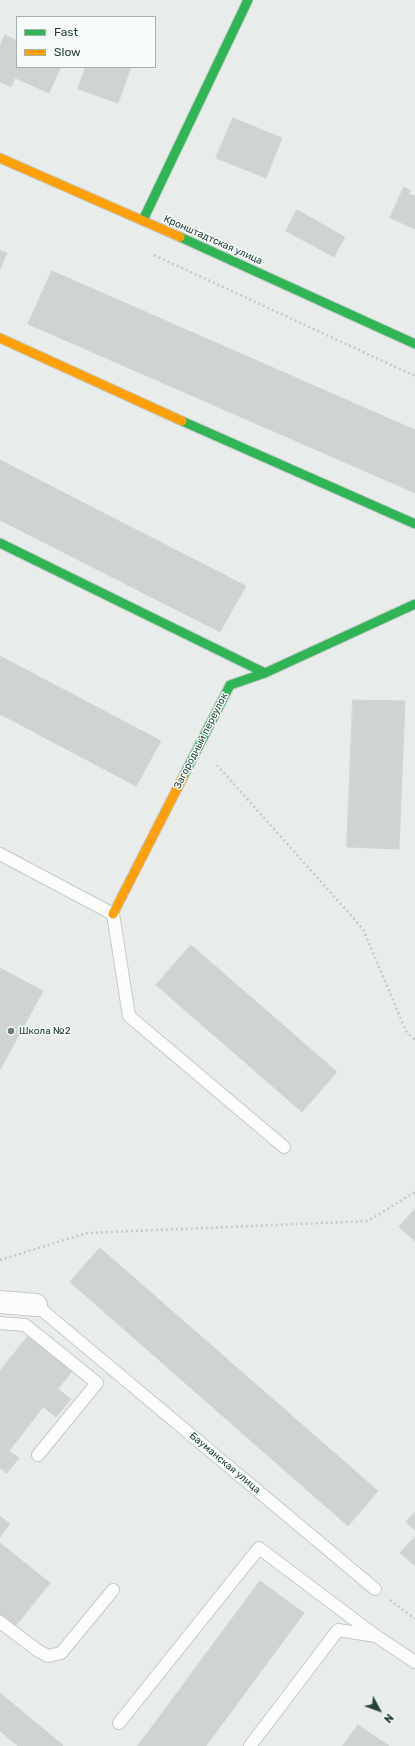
<!DOCTYPE html>
<html>
<head>
<meta charset="utf-8">
<style>
  body { margin:0 }
  #map { position:relative; width:415px; height:1746px; overflow:hidden; background:#e8edeb; font-family:Rubik,sans-serif }
  canvas { display:block }
  .legend { position:absolute; left:16px; top:16px; width:140px; height:52px; box-sizing:border-box; background:#f7fbf9; border:1px solid #a3b1ad; margin:0; padding:5px 7px; list-style:none; font-size:12px; color:#24423a }
  .legend li { display:flex; align-items:center; gap:8px; height:20px }
  .legend b { width:20px; border:1px solid #a3b1ad }
  .north { position:absolute; left:359px; top:1690px; width:40px; height:40px; -webkit-text-stroke:3px #f7fbf9; paint-order:stroke; rotate:131deg; font-size:11px; font-weight:700; line-height:16px; text-align:center; color:#24423a }
  .north::after { content:''; display:block; margin:auto; width:14px; height:18px; background:#24423a; clip-path:polygon(50% 0,100% 100%,50% 72%,0 100%) }
</style>
</head>
<body>
<div id="map">
<canvas width="415" height="1746"></canvas>
<ul class="legend">
<li><b style="height:5px;background:#30b455"></b>Fast</li>
<li><b style="height:5px;background:#ff9f0a"></b>Slow</li>
</ul>
<div class="north">N</div>
</div>
<script>
const ctx = document.querySelector('canvas').getContext('2d');
ctx.lineJoin = 'round';
function fillPath(path, color) {
  ctx.fillStyle = color;
  ctx.fill(path, 'evenodd');
}
function trace(path, color, width, dash) {
  ctx.strokeStyle = color;
  ctx.lineWidth = width;
  ctx.lineCap = dash ? 'butt' : 'round';
  ctx.setLineDash(dash || []);
  ctx.stroke(path);
}
function write(font, color, halo, rows, align = 'center') {
  ctx.font = font + ' Rubik,sans-serif';
  ctx.lineWidth = 3;
  ctx.setLineDash([]);
  ctx.textBaseline = 'middle';
  ctx.strokeStyle = halo;
  ctx.fillStyle = color;
  for (const [text, x, y, turn = 0] of rows) {
    ctx.save();
    ctx.translate(x, y);
    ctx.rotate((+turn || 0) * Math.PI / 180);
    ctx.textAlign = isNaN(turn) ? turn : align;
    if (halo) ctx.strokeText(text, 0, 0);
    ctx.fillText(text, 0, 0);
    ctx.restore();
  }
}
const building = new Path2D(`
  M 5,35 L 17,41 L 17,67 L 61,67 L 49,93 L 15,78 L 11,87 L 0,82 L 0,46 Z
  M 86,67 L 131,67 L 118,103 L 78,89 Z
  M 233,118 L 282,138 L 266,178 L 216,158 Z
  M 404,187 L 410,190 L 409,194 L 415,196 L 415,229 L 390,218 Z
  M 297,210 L 345,237 L 334,257 L 286,231 Z
  M 0,250 L 7,253 L 0,269 Z
  M 52,271 L 415,430 L 415,493 L 28,324 Z
  M 0,460 L 246,586 L 220,632 L 0,520 Z
  M 0,656 L 161,741 L 136,786 L 0,714 Z
  M 353,700 L 405,701 L 399,849 L 347,847 Z
  M 191,945 L 337,1072 L 302,1112 L 156,985 Z
  M 0,968 L 43,991 L 0,1070 Z
  M 415,1209 L 415,1241 L 399,1227 Z
  M 100,1248 L 378,1491 L 348,1526 L 70,1282 Z
  M 29,1335 L 73,1370 L 58,1389 L 71,1399 L 56,1417 L 43,1407 L 9,1451 L 19,1458 L 7,1473 L 0,1468 L 0,1371 Z
  M 415,1512 L 415,1530 L 406,1522 Z
  M 0,1516 L 10,1524 L 0,1537 Z
  M 415,1537 L 415,1566 L 400,1553 Z
  M 0,1543 L 50,1583 L 14,1628 L 0,1616 Z
  M 260,1581 L 304,1613 L 206,1746 L 138,1746 Z
  M 0,1693 L 63,1745 L 62,1746 L 18,1746 L 0,1731 Z
  M 358,1725 L 389,1746 L 343,1746 Z`);
fillPath(building, '#cfd4d2');
trace(building, '#d1d6d4', 1);
const lane = new Path2D(`
  M 0,854 L 113,914 L 129,1016 L 284,1147
  M 36,1305 L 375,1589
  M 0,1323 L 25,1325 L 97,1383 L 38,1455
  M 0,1622 L 37,1650 L 48,1656 L 61,1653 L 113,1590
  M 119,1723 L 259,1548 L 376,1636
  M 250,1746 L 338,1630 L 376,1636 L 415,1662`);
const street = new Path2D(`
  M 0,1302 L 36,1305`);
const fast = new Path2D(`
  M 143,220 L 248,0
  M 180,237 L 415,344
  M 182,421 L 415,524
  M 0,543 L 265,673
  M 183,777 L 230,685 L 265,673 L 415,604`);
const slow = new Path2D(`
  M 0,158 L 180,237
  M 0,338 L 182,421
  M 113,914 L 183,777`);
trace(lane, '#c5cac8', 14);
trace(street, '#c5cac8', 24);
trace(fast, '#c3cbc8', 11);
trace(slow, '#c3cbc8', 11);
trace(new Path2D(`
  M 154,255 L 415,376
  M 217,765 L 363,929 L 406,1031 L 415,1040
  M 0,1260 L 87,1233 L 368,1221 L 415,1192
  M 390,1600 L 415,1619`), '#c3ccca', 2.5, [2, 3]);
trace(lane, '#fcfcfc', 12);
trace(street, '#fcfcfc', 22);
trace(fast, '#30b455', 9);
trace(slow, '#ff9f0a', 9);
for (const [x, y, r, color] of [
  [11,1031,4,"#697e78"]
]) {
  const dot = new Path2D();
  dot.arc(x, y, r, 0, 2 * Math.PI);
  ctx.fillStyle = color;
  ctx.fill(dot);
  trace(dot, '#f7fbf9', 1.5);
}
write('10px', '#24423a', '#f7fbf9', [
  ["Кронштадтская улица",213,240,24],
  ["Загородный переулок",201,741,-63],
  ["Бауманская улица",225,1463,40]
]);
write('10px', '#24423a', '#f7fbf9', [
  ["Школа №2",19,1031]
], 'left');
</script>
</body>
</html>
